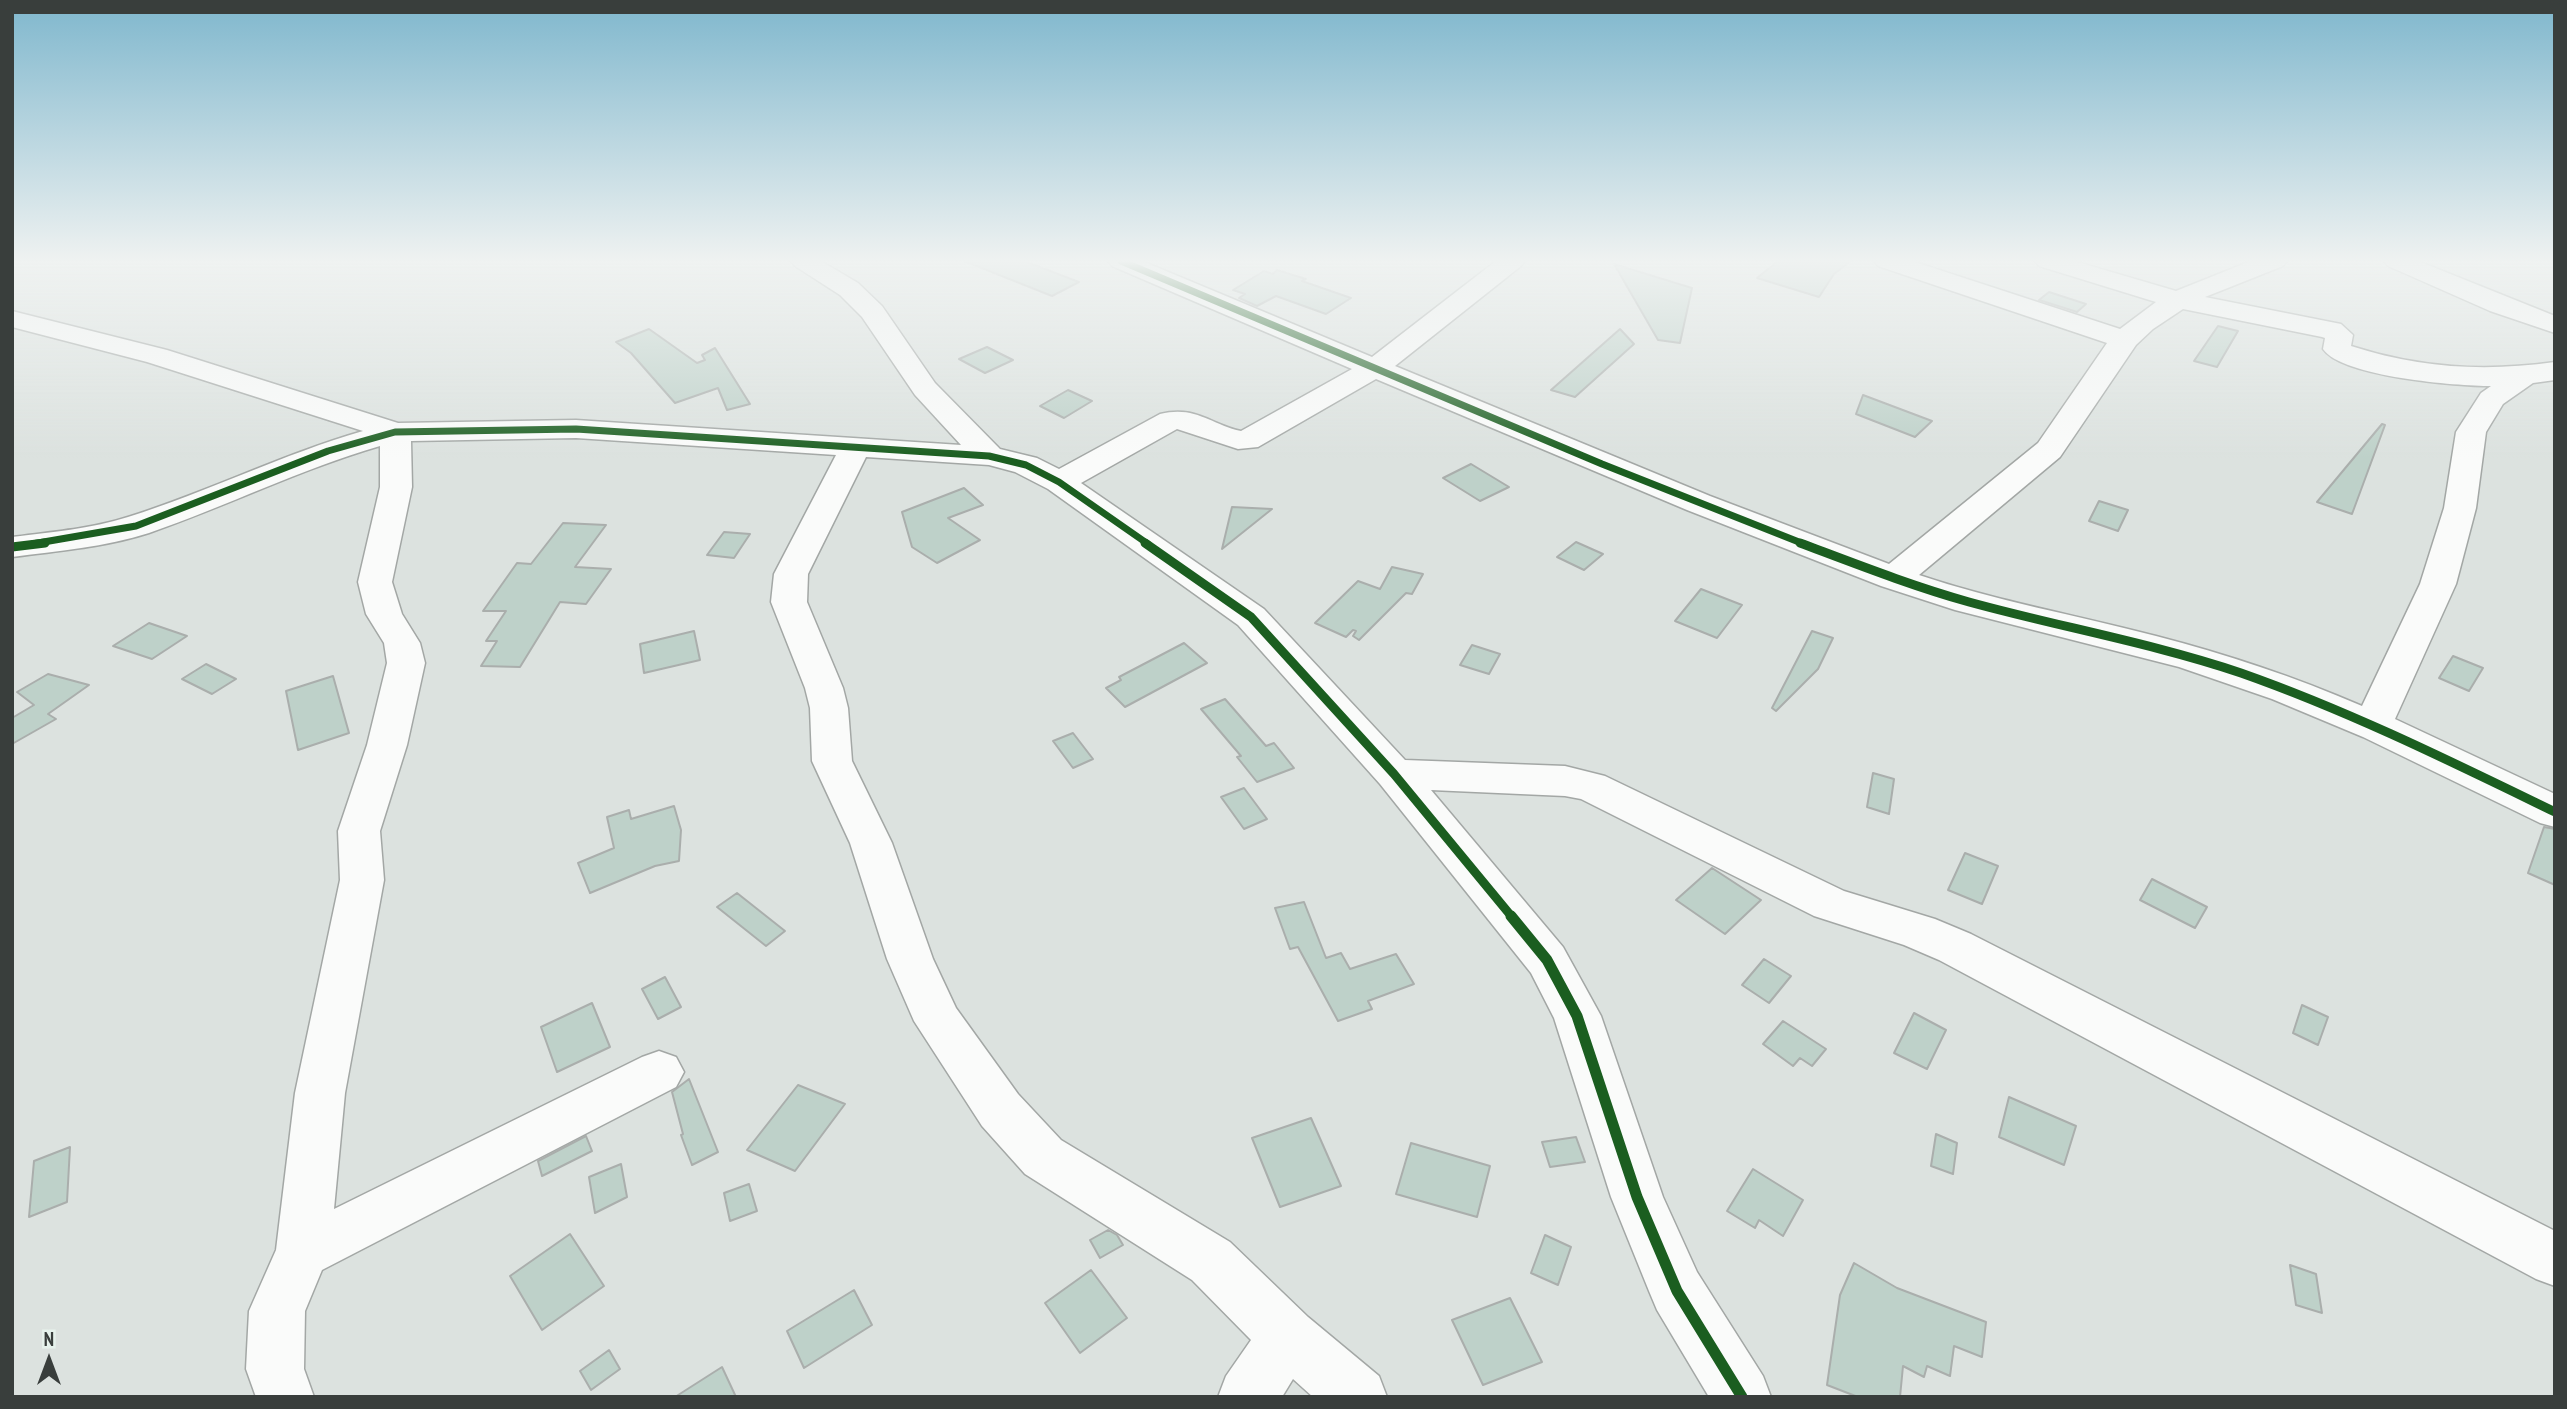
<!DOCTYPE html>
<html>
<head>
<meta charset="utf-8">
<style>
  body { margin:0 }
  #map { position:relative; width:2567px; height:1409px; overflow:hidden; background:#dce2df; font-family:"PT Sans Narrow",sans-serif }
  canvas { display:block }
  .frame { position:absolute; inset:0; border:14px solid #393e3c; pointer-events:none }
  .north { position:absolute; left:14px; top:1325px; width:70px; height:70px; -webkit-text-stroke:5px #e6f2ec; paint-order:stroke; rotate:0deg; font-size:19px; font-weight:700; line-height:28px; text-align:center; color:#393e3c }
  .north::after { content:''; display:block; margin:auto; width:24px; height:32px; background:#393e3c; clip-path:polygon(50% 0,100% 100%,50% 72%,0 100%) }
</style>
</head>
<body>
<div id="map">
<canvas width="2567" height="1409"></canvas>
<div class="frame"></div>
<div class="north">N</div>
</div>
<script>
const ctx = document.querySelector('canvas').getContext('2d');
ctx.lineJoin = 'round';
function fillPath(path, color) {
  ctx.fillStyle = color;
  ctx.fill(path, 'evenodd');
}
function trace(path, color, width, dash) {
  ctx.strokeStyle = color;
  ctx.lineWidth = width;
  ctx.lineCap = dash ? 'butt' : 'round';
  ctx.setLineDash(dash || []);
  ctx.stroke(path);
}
const building = new Path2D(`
  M 964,261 L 1024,261 L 1079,282 L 1052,296 Z
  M 1778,261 L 1851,261 L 1834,274 L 1819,297 L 1757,278 Z
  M 1614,264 L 1692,288 L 1680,343 L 1658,340 Z
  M 1277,270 L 1306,279 L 1302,281 L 1351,298 L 1326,314 L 1276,296 L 1257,306 L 1239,298 L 1245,294 L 1233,290 L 1264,271 L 1273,274 Z
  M 2049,292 L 2086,304 L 2077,312 L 2039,300 Z
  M 2218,326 L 2238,331 L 2217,367 L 2194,361 Z
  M 649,329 L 697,363 L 705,360 L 702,355 L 715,348 L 750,404 L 727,410 L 718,388 L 675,403 L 631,353 L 616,342 Z
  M 1620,329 L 1634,344 L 1575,397 L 1551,390 Z
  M 987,347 L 1013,360 L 985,373 L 959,359 Z
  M 1068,390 L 1092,401 L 1064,418 L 1040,406 Z
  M 1863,395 L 1932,421 L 1915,437 L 1856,414 Z
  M 2382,424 L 2385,425 L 2352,514 L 2317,502 Z
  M 1471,464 L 1509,487 L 1480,501 L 1443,478 Z
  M 964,488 L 983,505 L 948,518 L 980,540 L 937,563 L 912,547 L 902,512 Z
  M 2099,501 L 2128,510 L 2118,531 L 2089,521 Z
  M 1232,507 L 1272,509 L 1222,549 Z
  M 563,523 L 606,525 L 575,567 L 611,569 L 586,604 L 560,602 L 520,667 L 481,666 L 497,641 L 486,641 L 506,611 L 483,611 L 517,563 L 531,564 Z
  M 724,532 L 750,534 L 734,558 L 707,555 Z
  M 1576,542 L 1603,554 L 1584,570 L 1557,557 Z
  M 1392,567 L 1423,574 L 1412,594 L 1406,593 L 1359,640 L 1353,636 L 1356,631 L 1353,630 L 1346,637 L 1315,623 L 1358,581 L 1380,589 Z
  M 1701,589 L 1742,605 L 1717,638 L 1675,621 Z
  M 149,623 L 187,636 L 152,659 L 113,646 Z
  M 694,631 L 700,660 L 644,673 L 640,644 Z
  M 1812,631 L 1833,638 L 1818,669 L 1776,711 L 1772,708 Z
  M 1184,643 L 1207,663 L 1125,707 L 1106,688 L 1121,680 L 1119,677 Z
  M 1472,645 L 1500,654 L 1489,674 L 1460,665 Z
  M 2453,656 L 2483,668 L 2469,691 L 2439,678 Z
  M 206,664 L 236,679 L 212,694 L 182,679 Z
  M 48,674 L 89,685 L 48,714 L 56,719 L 12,744 L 12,718 L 34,705 L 17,692 Z
  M 333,676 L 349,733 L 298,750 L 286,691 Z
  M 1225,699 L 1266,746 L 1274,743 L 1294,768 L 1257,782 L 1237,757 L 1241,756 L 1201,709 Z
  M 1073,733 L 1093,759 L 1073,768 L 1053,741 Z
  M 1873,773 L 1894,779 L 1889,814 L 1867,807 Z
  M 1244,788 L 1267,819 L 1244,829 L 1221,797 Z
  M 674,806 L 681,830 L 679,861 L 655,866 L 590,893 L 578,863 L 614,848 L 607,817 L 629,810 L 631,819 Z
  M 2544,827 L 2555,829 L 2555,885 L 2528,873 Z
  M 1965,853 L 1998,866 L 1982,904 L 1948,890 Z
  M 1712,868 L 1761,900 L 1725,934 L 1676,900 Z
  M 2152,879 L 2207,907 L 2195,928 L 2140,900 Z
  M 737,893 L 785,931 L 766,946 L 717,907 Z
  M 1304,902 L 1326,958 L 1341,953 L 1350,969 L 1396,954 L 1414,984 L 1368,1001 L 1372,1009 L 1338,1021 L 1298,947 L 1290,949 L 1275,908 Z
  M 1764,959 L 1791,976 L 1769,1003 L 1742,985 Z
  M 665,977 L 681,1007 L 658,1019 L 642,989 Z
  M 592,1003 L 610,1047 L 557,1072 L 541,1027 Z
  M 2302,1005 L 2328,1017 L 2318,1045 L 2293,1033 Z
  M 1914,1013 L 1946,1030 L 1927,1069 L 1894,1053 Z
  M 1783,1021 L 1826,1049 L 1812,1066 L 1800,1058 L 1793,1066 L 1763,1044 Z
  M 689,1079 L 718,1152 L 692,1165 L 681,1135 L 683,1134 L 672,1092 Z
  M 798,1085 L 845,1104 L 795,1171 L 747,1150 Z
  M 2009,1097 L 2076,1126 L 2064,1165 L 1999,1137 Z
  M 1311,1118 L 1341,1186 L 1280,1207 L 1252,1138 Z
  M 1936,1134 L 1957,1143 L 1953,1174 L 1931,1166 Z
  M 586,1136 L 592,1151 L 542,1176 L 538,1161 Z
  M 1576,1137 L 1585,1162 L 1550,1167 L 1542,1142 Z
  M 1411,1143 L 1490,1166 L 1477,1217 L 1396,1194 Z
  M 70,1147 L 67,1202 L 29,1217 L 34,1161 Z
  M 621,1164 L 627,1197 L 595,1213 L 589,1177 Z
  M 1753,1169 L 1803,1200 L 1783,1236 L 1759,1220 L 1755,1228 L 1727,1211 Z
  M 749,1184 L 757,1211 L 730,1221 L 724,1193 Z
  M 1108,1230 L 1117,1235 L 1123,1245 L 1100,1258 L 1090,1240 Z
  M 570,1234 L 604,1286 L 542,1330 L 510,1276 Z
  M 1545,1235 L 1571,1247 L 1558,1285 L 1531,1273 Z
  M 1854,1263 L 1897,1288 L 1986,1322 L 1982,1357 L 1954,1346 L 1950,1376 L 1927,1366 L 1924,1377 L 1903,1366 L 1900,1397 L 1858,1397 L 1827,1385 L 1840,1295 Z
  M 2290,1265 L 2316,1274 L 2322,1313 L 2296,1305 Z
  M 1091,1270 L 1127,1318 L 1080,1353 L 1045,1303 Z
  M 854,1290 L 872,1325 L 804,1368 L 787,1331 Z
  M 1510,1298 L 1542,1362 L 1483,1385 L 1452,1320 Z
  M 609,1350 L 620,1369 L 591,1390 L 580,1371 Z
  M 722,1367 L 736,1397 L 675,1397 Z`);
fillPath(building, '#bed1c9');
trace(building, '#aaaeac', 2);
const minor = new Path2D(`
  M 791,261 L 821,261 L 858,283 L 882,306 L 935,383 L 1000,449 L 1037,458 L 1059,469 L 1160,414 C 1195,405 1210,424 1241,431 L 1352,369 L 1112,266 L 1108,261 L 1142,261 L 1372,357 L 1496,261 L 1525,261 L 1521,266 L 1395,366 L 1710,496 L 1889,564 L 2038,443 L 2107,343 L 1878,266 L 1874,261 L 1912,261 L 2120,329 L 2156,302 L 2039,266 L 2035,261 L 2074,261 L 2176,291 L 2251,261 L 2287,261 L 2283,266 L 2205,297 L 2341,324 L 2353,335 L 2351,346 C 2419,368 2484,372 2555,362 L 2555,380 L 2533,383 L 2503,404 L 2486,432 L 2476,508 L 2456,584 L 2395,719 L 2555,794 L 2555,827 L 2540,823 L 2363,737 L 2272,699 L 2179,667 L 1955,610 L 1881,586 L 1687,510 L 1376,379 L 1258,447 L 1238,449 L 1177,429 L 1081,483 L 1264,609 L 1405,760 L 1565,766 L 1605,776 L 1844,891 L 1935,919 L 1971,934 L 2555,1231 L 2555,1286 L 2536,1279 L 1939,960 L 1904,945 L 1814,916 L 1581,799 L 1565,796 L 1431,790 L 1563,947 L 1601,1016 L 1663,1197 L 1697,1272 L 1763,1376 L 1771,1397 L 1709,1397 L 1657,1310 L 1649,1291 L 1611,1197 L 1554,1018 L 1531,973 L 1380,784 L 1238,625 L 1048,489 L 1015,472 L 989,465 L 866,457 L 808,574 L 807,602 L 843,688 L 848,708 L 852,761 L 892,843 L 933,959 L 956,1008 L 1018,1094 L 1061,1140 L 1230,1242 L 1308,1317 L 1379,1376 L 1387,1397 L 1313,1397 L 1293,1379 L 1282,1397 L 1218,1397 L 1226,1376 L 1251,1340 L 1192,1280 L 1025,1174 L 982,1126 L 914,1021 L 887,959 L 850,843 L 812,761 L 810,708 L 805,688 L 771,602 L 774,574 L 836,455 L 576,438 L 411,441 L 412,487 L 392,582 L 402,614 L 420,643 L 425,663 L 407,745 L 380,831 L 384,880 L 345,1093 L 334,1209 L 642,1057 L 659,1051 L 676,1057 L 684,1072 L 676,1087 L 322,1270 L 305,1311 L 304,1369 L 314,1397 L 256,1397 L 246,1369 L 249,1311 L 276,1250 L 295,1093 L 340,880 L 338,831 L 367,745 L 387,663 L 384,643 L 366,614 L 358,582 L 380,487 L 380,446 C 301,469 227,506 149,533 C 106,547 57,551 12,557 L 12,537 C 50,532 91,529 128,517 C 208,492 283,454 363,431 L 147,362 L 12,327 L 12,311 L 167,350 L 398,423 L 576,420 L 961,445 L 915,395 L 862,317 L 840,295 L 795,266 ZM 2183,309 L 2322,337 L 2325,338 L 2323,349 C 2342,377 2457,386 2491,386 L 2481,393 L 2456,432 L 2444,508 L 2420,584 L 2362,706 C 2295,677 2226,654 2156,636 C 2076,615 1996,601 1919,575 L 2060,457 L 2136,345 L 2153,329 Z
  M 2384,261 L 2418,261 L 2555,316 L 2555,333 L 2490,311 L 2388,266 Z`);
trace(minor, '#a3a7a5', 3);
fillPath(minor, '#fafbfa');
trace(new Path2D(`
  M 1121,261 L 1602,464 L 1804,544
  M 32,544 L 136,526 L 328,451 L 395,432 L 576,429 L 989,456 L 1026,465 L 1059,482 L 1148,544`), '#1b5e20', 7);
trace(new Path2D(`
  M 1145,543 L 1251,617 L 1394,774 L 1512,917
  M 1800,543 C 1856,564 1912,586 1969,602 C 2060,627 2152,643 2241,673 C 2349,711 2452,762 2555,812
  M 12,547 L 45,543`), '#1b5e20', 9);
trace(new Path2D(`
  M 1511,916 L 1547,960 L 1577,1016 L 1637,1197 L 1677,1291 L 1742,1397`), '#1b5e20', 11);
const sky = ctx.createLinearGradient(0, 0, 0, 458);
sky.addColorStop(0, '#7fb7cd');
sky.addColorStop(0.57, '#eff2f1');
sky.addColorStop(1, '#eff2f100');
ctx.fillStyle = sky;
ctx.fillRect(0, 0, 2567, 458);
</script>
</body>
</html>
